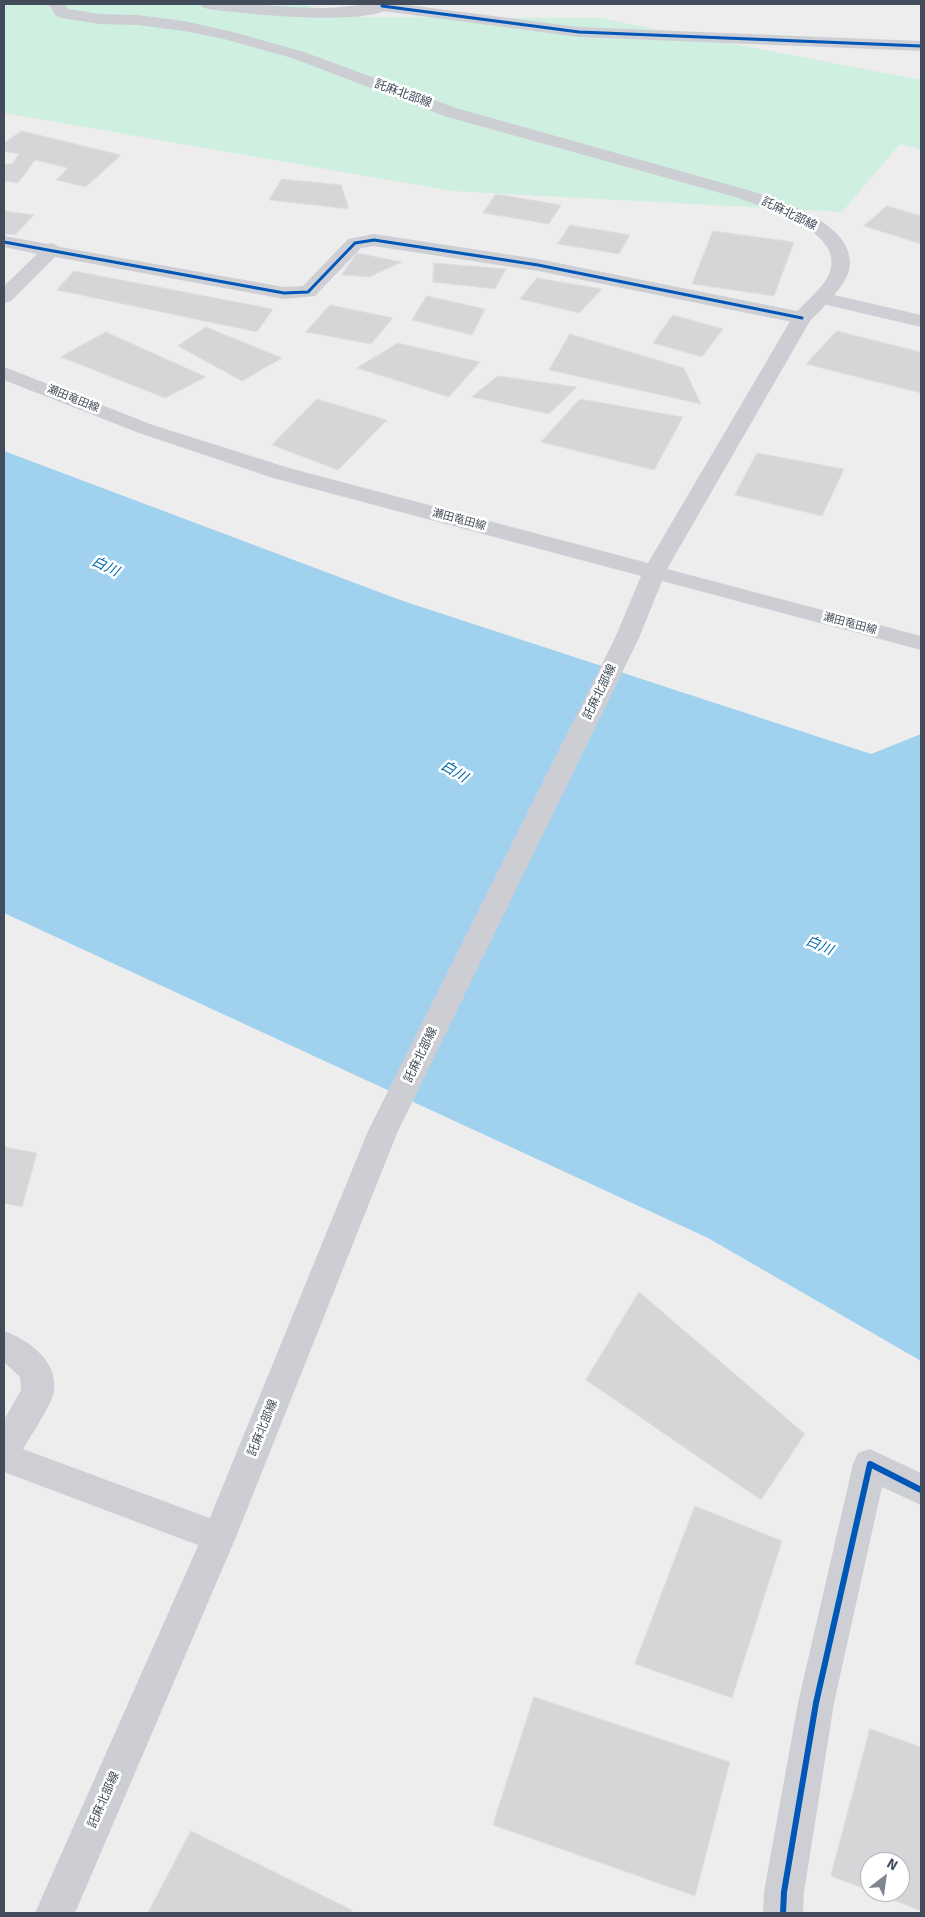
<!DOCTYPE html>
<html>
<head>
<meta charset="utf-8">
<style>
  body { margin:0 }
  #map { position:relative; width:925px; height:1917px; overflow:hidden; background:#eeeded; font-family:Signika,sans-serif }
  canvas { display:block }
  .frame { position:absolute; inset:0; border:5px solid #434c5b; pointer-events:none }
  .north { position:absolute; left:860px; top:1852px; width:50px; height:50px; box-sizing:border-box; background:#fff; border:1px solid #b4b7bd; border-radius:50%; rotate:30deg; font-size:14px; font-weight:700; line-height:20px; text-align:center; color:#434c5b }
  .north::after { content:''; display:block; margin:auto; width:18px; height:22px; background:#7f848e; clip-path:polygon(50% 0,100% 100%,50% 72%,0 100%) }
</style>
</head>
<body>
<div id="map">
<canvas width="925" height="1917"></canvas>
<div class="frame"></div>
<div class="north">N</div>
</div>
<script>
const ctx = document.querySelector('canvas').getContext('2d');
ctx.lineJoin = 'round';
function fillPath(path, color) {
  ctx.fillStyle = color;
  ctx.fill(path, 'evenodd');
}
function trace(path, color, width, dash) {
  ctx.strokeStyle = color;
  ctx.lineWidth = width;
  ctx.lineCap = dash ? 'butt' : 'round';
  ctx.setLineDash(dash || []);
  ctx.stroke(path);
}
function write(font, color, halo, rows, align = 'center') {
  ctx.font = font + ' Signika,"Noto Sans JP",sans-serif';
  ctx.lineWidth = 5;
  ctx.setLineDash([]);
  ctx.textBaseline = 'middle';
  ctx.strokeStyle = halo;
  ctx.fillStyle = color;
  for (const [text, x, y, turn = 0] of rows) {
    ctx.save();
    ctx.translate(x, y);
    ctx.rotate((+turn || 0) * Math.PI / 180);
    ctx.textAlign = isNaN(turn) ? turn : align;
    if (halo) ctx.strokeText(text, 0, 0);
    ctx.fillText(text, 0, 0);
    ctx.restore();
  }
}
fillPath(new Path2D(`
  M 4,4 L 298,4 L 364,17 L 599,18 L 921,80 L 921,150 L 900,144 L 842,212 L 452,191 L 4,113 Z`), '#cfefe1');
fillPath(new Path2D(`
  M 4,451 L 403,601 L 871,754 L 921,734 L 921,1361 L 708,1238 L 4,913 Z`), '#a0d2f0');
const building = new Path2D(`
  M 22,131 L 121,155 L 86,187 L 56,180 L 68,168 L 35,160 L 18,183 L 4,181 L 4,164 L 12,164 L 19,154 L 4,151 L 4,143 Z
  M 282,179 L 341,185 L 349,209 L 269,200 Z
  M 496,194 L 561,205 L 549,224 L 483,213 Z
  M 887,206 L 921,216 L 921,244 L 864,226 Z
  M 4,211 L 34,215 L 15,235 L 4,234 Z
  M 570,225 L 630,235 L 619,254 L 558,244 Z
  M 713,231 L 794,242 L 774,296 L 692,284 Z
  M 357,253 L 402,262 L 369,277 L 342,275 Z
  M 434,263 L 506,269 L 495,289 L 433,282 Z
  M 74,271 L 273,309 L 257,332 L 57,290 Z
  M 537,278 L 602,289 L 579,313 L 520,299 Z
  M 427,296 L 485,309 L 472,335 L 412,320 Z
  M 330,305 L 393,318 L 371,344 L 306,332 Z
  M 673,315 L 723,329 L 702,357 L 653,343 Z
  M 206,327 L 282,358 L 242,381 L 178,346 Z
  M 837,331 L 921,352 L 921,393 L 806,364 Z
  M 106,332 L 206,377 L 165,398 L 61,357 Z
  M 570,334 L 684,368 L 701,404 L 549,370 Z
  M 398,343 L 480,362 L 449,397 L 357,368 Z
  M 498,376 L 577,387 L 549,414 L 472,397 Z
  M 317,399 L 387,420 L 338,470 L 272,445 Z
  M 580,399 L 683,417 L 654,470 L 541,442 Z
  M 757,453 L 844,469 L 822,516 L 735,495 Z
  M 4,1147 L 37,1153 L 22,1207 L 4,1203 Z
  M 639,1292 L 805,1434 L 761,1500 L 586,1380 Z
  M 695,1506 L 782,1541 L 732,1698 L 635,1664 Z
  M 534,1697 L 730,1762 L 695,1896 L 493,1825 Z
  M 870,1729 L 921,1747 L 921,1911 L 873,1892 L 900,1892 L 900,1862 L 870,1862 L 870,1891 L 831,1876 Z
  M 191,1831 L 352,1910 L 351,1913 L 148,1913 Z`);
fillPath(building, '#d6d6d9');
trace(building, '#dfdfe0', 1);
fillPath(new Path2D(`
  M 4,1331 C 29,1340 58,1361 54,1391 C 53,1403 30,1437 23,1449 L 231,1526 L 236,1537 L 231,1548 L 219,1553 L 4,1472 L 4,1420 L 21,1390 L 20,1377 L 4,1362 Z`), '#cecfd4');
fillPath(new Path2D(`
  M 376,4 L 400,4 L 579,27 L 921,41 L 921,51 L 579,37 L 382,11 L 376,9 L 374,6 Z
  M 374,234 L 538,259 L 802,312 L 809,314 L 812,318 L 809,322 L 802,324 L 538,271 L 374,246 L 361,248 L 315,296 L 284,299 L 55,257 L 11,301 L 4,303 L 4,286 L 37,254 L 4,247 L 4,236 L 48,244 L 52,243 L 60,247 L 284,287 L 303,286 L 348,239 Z
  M 821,292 L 921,315 L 921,327 L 814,302 L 811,298 L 814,294 Z
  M 870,1449 L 921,1473 L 921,1505 L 882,1487 L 834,1703 L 804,1892 L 803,1913 L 763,1913 L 764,1892 L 798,1703 L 853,1464 L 858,1453 Z`), '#cecfd4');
fillPath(new Path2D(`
  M 49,4 L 65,4 L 68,9 L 99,14 L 137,15 L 184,21 L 233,32 L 304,52 L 456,108 L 748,190 C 780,200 853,223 850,265 C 849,283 822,309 810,321 L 667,569 L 921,636 L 921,650 L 662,581 L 639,638 L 398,1131 L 236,1537 L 75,1913 L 35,1913 L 202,1537 L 368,1131 L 615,638 L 641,576 L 273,478 L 139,433 L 4,380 L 4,367 L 153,425 L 289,468 L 648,563 L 792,318 C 803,302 821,292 829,274 C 848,232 763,207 735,197 L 444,116 L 292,58 L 224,39 L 184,31 L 137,25 L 99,24 L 62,18 L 56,16 Z
  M 200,4 C 241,1 282,8 322,8 C 347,8 371,2 395,4 C 378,29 238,13 208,9 L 202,7 Z`), '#ccced4');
trace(new Path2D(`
  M 382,6 L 579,32 L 921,46
  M 4,242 L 284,293 L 308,292 L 355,243 L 374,240 L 538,265 L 802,318`), '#0057b8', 3);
trace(new Path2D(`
  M 783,1913 L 784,1892 L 816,1703 L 870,1464 L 921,1490`), '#0057b8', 6);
write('11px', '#434c5b', '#fff', [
  ["瀬田竜田線",73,399,22],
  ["瀬田竜田線",459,520,15],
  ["瀬田竜田線",850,624,15]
]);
write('12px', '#434c5b', '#fff', [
  ["託麻北部線",403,94,20],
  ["託麻北部線",789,214,26],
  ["託麻北部線",600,692,-64],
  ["託麻北部線",421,1055,-64],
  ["託麻北部線",263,1428,-68],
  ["託麻北部線",104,1800,-66]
]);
write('italic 14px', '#026daf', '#fff', [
  ["白川",105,567,26],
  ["白川",454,772,31],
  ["白川",819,946,23]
]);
</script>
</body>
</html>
